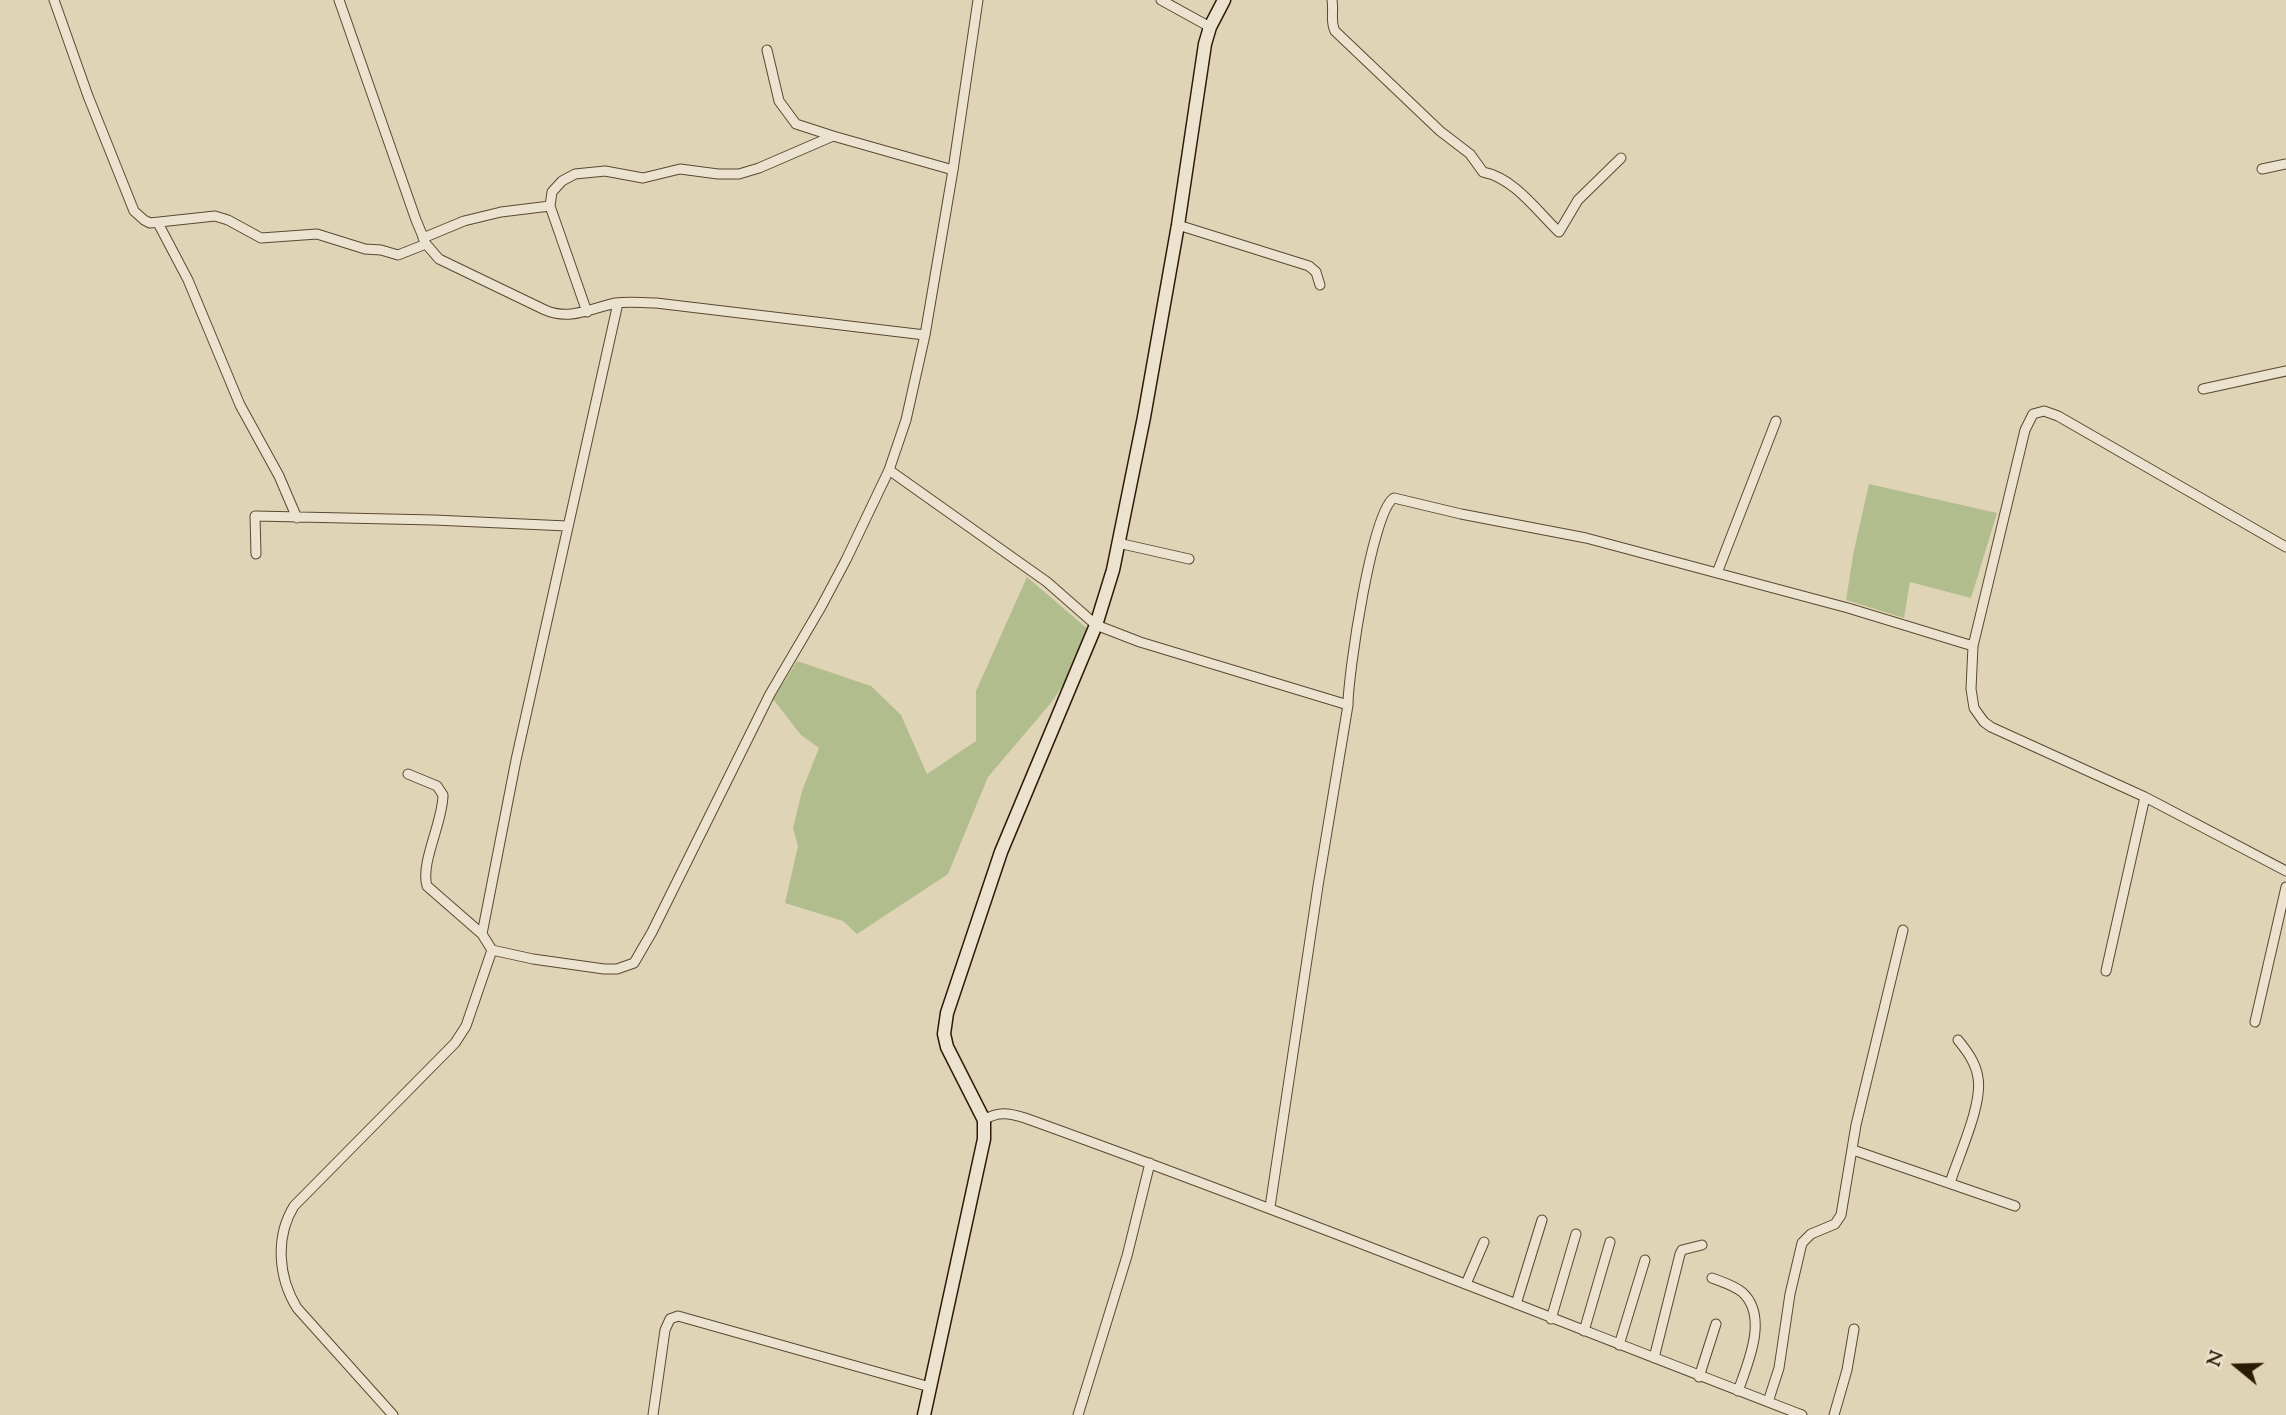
<!DOCTYPE html>
<html>
<head>
<meta charset="utf-8">
<style>
  body { margin:0 }
  #map { position:relative; width:2286px; height:1415px; overflow:hidden; background:#e0d4b6; font-family:"Sorts Mill Goudy",serif }
  canvas { display:block }
  .north { position:absolute; left:2202px; top:1331px; width:70px; height:70px; -webkit-text-stroke:5px #ebe3d0; paint-order:stroke; rotate:289deg; font-size:19px; font-weight:700; line-height:28px; text-align:center; color:#2c1b04 }
  .north::after { content:''; display:block; margin:auto; width:24px; height:32px; background:#2c1b04; clip-path:polygon(50% 0,100% 100%,50% 72%,0 100%) }
</style>
</head>
<body>
<div id="map">
<canvas width="2286" height="1415"></canvas>
<div class="north">N</div>
</div>
<script>
const ctx = document.querySelector('canvas').getContext('2d');
ctx.lineJoin = 'round';
function fillPath(path, color) {
  ctx.fillStyle = color;
  ctx.fill(path, 'evenodd');
}
function trace(path, color, width, dash) {
  ctx.strokeStyle = color;
  ctx.lineWidth = width;
  ctx.lineCap = dash ? 'butt' : 'round';
  ctx.setLineDash(dash || []);
  ctx.stroke(path);
}
fillPath(new Path2D(`
  M 1869,484 L 1997,513 L 1971,598 L 1910,582 L 1904,618 L 1846,600 L 1854,550 Z
  M 1027,577 L 1097,637 L 1050,704 L 988,777 L 948,874 L 857,934 L 843,921 L 785,903 L 798,846 L 793,828 L 802,791 L 819,748 L 801,735 L 773,699 L 797,661 L 871,686 L 901,715 L 927,774 L 976,741 L 976,691 Z`), '#b2bd8e');
const street = new Path2D(`
  M 54,0 L 88,96 L 134,211 L 144,220 L 150,223 L 215,216 L 228,220 L 261,238 L 317,234 L 365,249 L 381,250 L 398,255 L 426,244
  M 339,0 L 416,220 L 426,244 L 439,259 L 545,310 C 570,321 591,308 616,303 C 629,301 643,303 656,303 L 925,335
  M 1161,0 L 1210,27
  M 1332,0 C 1334,11 1330,22 1335,31 L 1440,131 L 1470,154 L 1483,172 C 1514,178 1537,211 1559,232 L 1578,200 L 1621,158
  M 767,50 L 779,101 L 796,124 L 833,136 L 953,170
  M 2262,169 L 2286,164
  M 158,223 L 188,280 L 240,405 L 279,476 L 297,518
  M 1178,225 L 1309,266 L 1316,272 L 1320,285
  M 423,238 L 464,221 L 501,212 L 550,206
  M 587,312 L 550,206 L 552,192 L 562,181 L 575,174 L 605,171 L 643,178 L 680,169 L 718,174 L 739,174 L 759,168 L 833,136
  M 2203,389 L 2286,371
  M 889,470 L 1047,582 L 1096,625 L 1140,642 L 1348,705 C 1348,675 1372,510 1394,498 L 1461,514 L 1586,538 L 1848,608 L 1973,646
  M 1118,543 L 1189,559
  M 2286,547 L 2058,416 L 2044,411 L 2033,414 L 2025,430 L 1973,646 L 1971,689 L 1974,708 L 1984,722 L 1991,727 L 2145,797 L 2286,871
  M 256,554 L 255,516 L 434,520 L 567,526
  M 1717,573 L 1776,421
  M 408,774 L 437,786 L 443,795 C 443,822 420,863 427,886 L 482,934 L 492,950 L 533,959 L 604,969 L 617,969 L 634,963 L 652,932 L 770,694 L 821,607 L 846,560 L 889,470 L 906,420 L 925,335 L 953,170 L 978,0
  M 482,934 L 516,760 L 618,303
  M 2106,971 L 2145,797
  M 2255,1022 L 2286,887
  M 984,1120 C 998,1111 1009,1113 1025,1118 C 1286,1212 1543,1315 1802,1415
  M 1853,1150 L 2015,1206
  M 1950,1183 C 1958,1157 1983,1104 1978,1078 C 1976,1063 1967,1051 1958,1040
  M 1270,1207 L 1318,886 L 1348,705
  M 1712,1278 C 1722,1282 1733,1285 1742,1292 C 1769,1316 1748,1363 1738,1391
  M 1466,1284 L 1484,1242
  M 1516,1304 L 1542,1220
  M 1551,1319 L 1576,1234
  M 1584,1331 L 1610,1242
  M 1619,1345 L 1645,1260
  M 1654,1358 L 1680,1254 L 1682,1250 L 1702,1245
  M 1699,1377 L 1716,1324
  M 1768,1402 L 1779,1368 L 1790,1294 L 1802,1243 L 1811,1234 L 1835,1224 L 1841,1215 L 1856,1125 L 1903,930
  M 393,1415 L 297,1308 C 278,1277 275,1237 294,1206 L 455,1043 L 466,1026 L 492,950
  M 653,1415 L 665,1330 L 670,1319 L 678,1316 L 930,1387
  M 1078,1415 L 1127,1256 L 1150,1163
  M 1834,1415 L 1847,1370 L 1854,1329`);
const secondary = new Path2D(`
  M 924,1415 L 984,1139 L 984,1120 L 947,1047 L 944,1034 L 947,1013 L 1001,852 L 1096,625 L 1113,570 L 1144,417 L 1178,225 L 1205,44 L 1210,27 L 1224,0`);
trace(street, '#594930', 11);
trace(secondary, '#2c1b04', 15);
trace(street, '#ebe3d0', 9);
trace(secondary, '#ebe3d0', 12);
</script>
</body>
</html>
